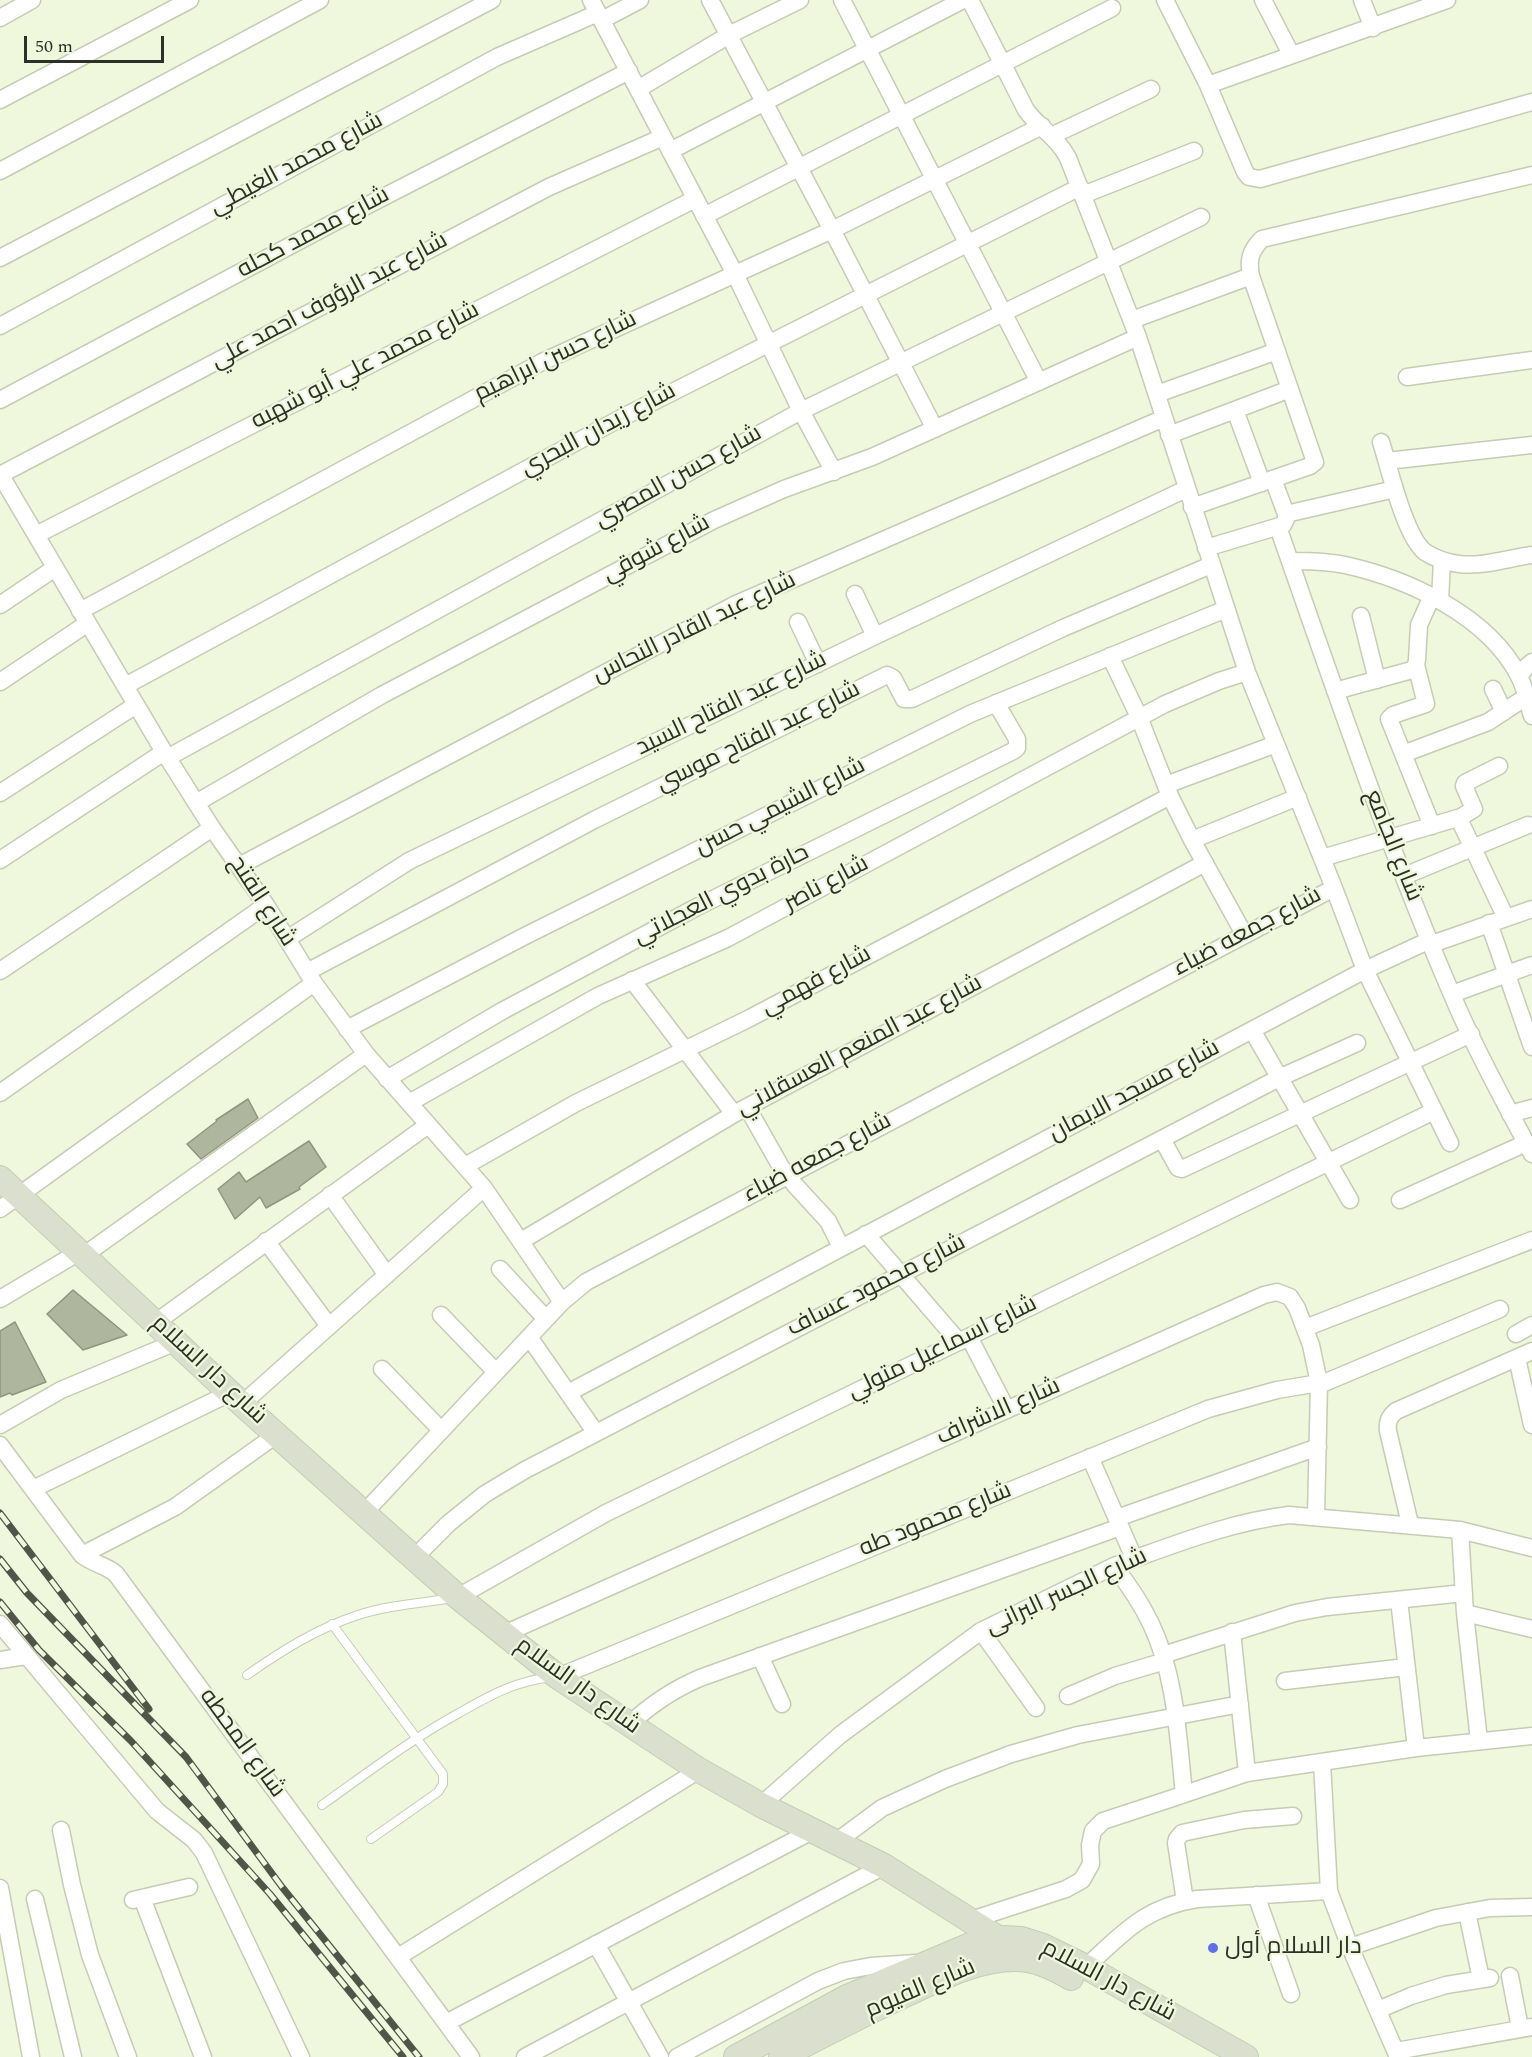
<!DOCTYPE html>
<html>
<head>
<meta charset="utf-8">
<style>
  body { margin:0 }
  #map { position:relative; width:1532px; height:2057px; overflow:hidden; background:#eff8dd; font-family:Spectral,serif }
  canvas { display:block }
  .scale { position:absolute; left:24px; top:36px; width:140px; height:27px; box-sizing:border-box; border:3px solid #2c3026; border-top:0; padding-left:8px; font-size:18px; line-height:21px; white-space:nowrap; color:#2c3026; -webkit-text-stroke:4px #eff8dd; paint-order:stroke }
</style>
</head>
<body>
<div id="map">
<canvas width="1532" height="2057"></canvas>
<div class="scale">50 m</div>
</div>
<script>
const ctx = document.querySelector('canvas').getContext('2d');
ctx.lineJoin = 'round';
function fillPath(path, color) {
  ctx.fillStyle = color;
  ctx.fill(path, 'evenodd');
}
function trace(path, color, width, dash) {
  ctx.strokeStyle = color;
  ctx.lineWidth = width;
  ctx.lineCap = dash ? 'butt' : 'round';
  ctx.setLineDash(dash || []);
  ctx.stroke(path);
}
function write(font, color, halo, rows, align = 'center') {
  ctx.font = font + ' Spectral,Cairo,serif';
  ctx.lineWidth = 4.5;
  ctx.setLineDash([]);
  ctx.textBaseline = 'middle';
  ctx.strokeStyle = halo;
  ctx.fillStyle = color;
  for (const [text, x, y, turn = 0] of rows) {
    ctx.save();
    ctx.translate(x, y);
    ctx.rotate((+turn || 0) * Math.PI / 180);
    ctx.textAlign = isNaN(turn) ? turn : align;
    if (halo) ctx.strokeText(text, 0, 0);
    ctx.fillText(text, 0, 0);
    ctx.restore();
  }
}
const building = new Path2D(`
  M 248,1099 L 258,1118 L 201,1159 L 187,1144 L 217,1121 L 216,1120 Z
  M 309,1141 L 326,1167 L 299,1187 L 300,1189 L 266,1208 L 260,1197 L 235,1219 L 218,1189 L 239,1172 L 246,1182 Z
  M 73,1290 L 127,1335 L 83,1350 L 47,1314 Z
  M 15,1322 L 46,1382 L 12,1395 L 10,1393 L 0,1397 L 0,1331 Z`);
fillPath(building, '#aeb79e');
trace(building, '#8e967e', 1.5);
const lane = new Path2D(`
  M 332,1624 L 443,1774 L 443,1784 L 438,1792 L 371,1839
  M 247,1675 C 283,1650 316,1629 358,1615 C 389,1605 422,1603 454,1598
  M 322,1805 C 367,1773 410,1740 459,1713 C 491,1695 515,1681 552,1677`);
const street = new Path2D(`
  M 591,0 L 735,274 L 801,411 L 834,472
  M 710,0 L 832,230 L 935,429
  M 842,0 L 1039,382
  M 970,0 L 1026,110 C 1040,129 1057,137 1068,158 L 1138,337 L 1247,672 L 1334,888 L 1365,970 L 1450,1143
  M 1165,0 L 1208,85 L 1245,172 L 1249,177 L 1260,179 L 1532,102
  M 1263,0 L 1291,54
  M 1362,0 L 1373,28
  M 0,18 L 32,0
  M 602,20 L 640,0
  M 1208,85 L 1447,0
  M 638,89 L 729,35 L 800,0
  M 0,100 L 190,0
  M 1053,135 L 1151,89
  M 670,151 L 963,0
  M 0,171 L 320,0
  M 1083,195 L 1194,151
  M 704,216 L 1112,8
  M 0,258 L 492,0
  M 1132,320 L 1251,276
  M 0,326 L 497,57 L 598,13
  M 1407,377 L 1532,360
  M 1157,394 L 1277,351
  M 0,400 L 331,224 L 629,71
  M 1235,410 L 1262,483
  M 1169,435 L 1290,389
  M 1381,442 C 1389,467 1405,537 1425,552 C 1434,558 1448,563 1459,564 C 1482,567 1509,558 1532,555
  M 1387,461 L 1532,445
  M 0,474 L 164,752 L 212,828 L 266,905 L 314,983 L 366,1054 L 484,1188 L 562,1302
  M 0,475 L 549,187 L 663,137
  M 1192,507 L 1310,466 L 1315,462 L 1251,276 C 1248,260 1250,251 1262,239 L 1532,175
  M 1286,514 L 1395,489
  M 1278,527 C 1334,687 1388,848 1456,1004 C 1478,1055 1506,1105 1532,1154
  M 36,535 L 695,199
  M 1206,548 L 1283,525 L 1286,519 L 1286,514 L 1273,479
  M 1290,561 C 1308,561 1327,561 1345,565 C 1409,579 1488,616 1519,676 C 1525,688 1528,703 1532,716
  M 855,594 L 875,636
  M 1440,600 L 1442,561
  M 0,605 L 55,568
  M 80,611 L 542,362 L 832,230 L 1042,126
  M 1361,616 L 1377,680
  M 798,622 L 818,664
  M 1110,656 L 1139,717 L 1170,796 L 1192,840 L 1244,934
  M 1416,665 L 1426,704 L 1393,715 L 1389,719 L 1432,826
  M 1519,677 L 1525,668 L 1532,662
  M 0,682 L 88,623
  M 125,686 L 621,418 L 1080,187
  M 1493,689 L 1504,712
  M 1335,691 L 1412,670 L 1416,665 L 1417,660 L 1419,625 L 1432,596
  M 1403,754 L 1488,722 L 1526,697
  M 167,758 L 801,411 L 1201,217
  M 1499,766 L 1465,783 L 1464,786 L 1474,809 L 1461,817 L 1460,821 L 1506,918
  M 1166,785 L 1276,744
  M 0,793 L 136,705
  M 196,803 L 382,695 L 714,520 L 784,489 L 872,457 L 1138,337
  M 1192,840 L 1298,797
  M 1322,858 L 1461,817
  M 0,860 L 164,752
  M 239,866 L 736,604 L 1164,418
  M 1404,876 L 1528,825
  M 1489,923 L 1532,1047
  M 287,939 L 409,861 L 875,636 L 1186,489
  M 1432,944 L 1532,909
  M 0,971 L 212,828
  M 307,972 L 594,820 L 885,676 L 887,675 L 893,678 L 904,699 L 912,699 L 1063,628 L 1211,565
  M 632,980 L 734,1114
  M 1452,994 L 1532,965
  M 347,1029 L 525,936 L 970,714 L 1226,609
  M 1252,1030 L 1350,1200
  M 387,1079 L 502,1011 L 695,908 L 1013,751 L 1017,748 L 1017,739 L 996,703
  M 0,1093 L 266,905
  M 409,1103 L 598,996 L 728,938 L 1165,704 L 1219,681 L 1247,672
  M 747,1107 L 781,1167 L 794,1184 L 828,1221 L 841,1247
  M 1510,1114 L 1532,1108
  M 1162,1139 L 1178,1168 L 1182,1169 L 1471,1034
  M 465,1166 L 576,1103 L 750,1018 L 1170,796
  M 330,1195 L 387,1275
  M 1400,1200 L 1526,1143
  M 0,1209 L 314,983
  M 866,1234 L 959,1342
  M 266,1241 L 329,1326
  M 521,1241 L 734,1114 L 1205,863
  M 83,1256 L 366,1054
  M 500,1269 L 546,1319
  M 0,1299 L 79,1252
  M 441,1315 L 496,1372
  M 155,1323 L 428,1125
  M 1305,1328 L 1532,1240
  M 1516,1334 L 1532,1325
  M 529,1337 L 596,1433
  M 969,1337 L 1007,1410
  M 1517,1358 L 1532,1425
  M 382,1369 L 441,1430
  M 1319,1385 L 1500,1309
  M 568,1393 L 1365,970 L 1430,940
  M 242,1404 L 484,1188
  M 0,1425 L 61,1390 L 176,1342
  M 0,1445 L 82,1555 C 93,1564 106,1565 116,1574 L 471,2057
  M 1090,1457 L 1134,1558
  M 33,1489 L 230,1393
  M 364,1513 L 562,1302 L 586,1282 L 1334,888
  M 1117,1518 L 1318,1447
  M 1410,1524 L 1388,1431 C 1387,1422 1389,1417 1396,1411 L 1532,1351
  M 1460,1530 L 1465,1613 L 1479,1741
  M 82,1555 L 175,1507 L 276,1435
  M 414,1558 L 449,1523 L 485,1494 L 525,1470 L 1279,1078 L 1357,1043
  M 1114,1566 C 1128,1584 1141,1603 1151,1624 C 1176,1676 1178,1737 1184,1794
  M 458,1597 L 606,1513 L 1434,1111
  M 1399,1600 L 1416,1748
  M 1465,1613 L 1532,1629
  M 0,1624 L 157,1811 L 194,1840 L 204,1853 L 301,2057
  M 981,1631 L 1036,1708
  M 1232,1632 L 1247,1773
  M 504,1634 L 1264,1295 L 1277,1292 L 1290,1297 L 1297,1308 L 1311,1345 L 1319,1383 L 1316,1517
  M 1163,1655 L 1295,1613 L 1327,1607 L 1464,1593
  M 760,1656 L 782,1704
  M 0,1660 L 26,1656
  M 558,1677 L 1208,1409 L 1277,1390 L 1319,1383
  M 1285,1681 L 1406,1667
  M 1068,1696 L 1115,1676 L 1165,1661
  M 629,1725 C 651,1704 672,1690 700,1678 L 1120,1527
  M 1322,1762 L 1329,1891 L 1350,1947 L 1398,2057
  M 761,1805 L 840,1735 L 981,1631 L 1114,1566 C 1171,1546 1229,1522 1289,1515 L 1460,1530 L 1532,1548
  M 61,1830 L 72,1885 L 90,1955 L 128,2057
  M 836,1842 L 882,1808 L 945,1779 L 1011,1754 L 1078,1735 L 1240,1704
  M 0,1888 L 31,2057
  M 1256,1895 L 1291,1994
  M 142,1898 L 203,2057
  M 35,1899 L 73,2057
  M 133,1900 L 189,1887
  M 1185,1901 L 1176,1843 L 1177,1839 L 1182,1833 L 1244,1820 L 1293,1816
  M 1467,1912 L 1481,1979
  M 971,1920 L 1066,1889 L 1082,1880 L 1091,1864 L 1090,1845 L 1093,1831 L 1103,1821 L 1167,1800 L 1247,1773 L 1416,1748 L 1532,1736
  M 596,1944 L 660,2057
  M 1350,1947 L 1436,1918 L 1490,1908 L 1532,1907
  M 398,1957 L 699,1770
  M 1086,1967 C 1123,1933 1145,1907 1197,1899 L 1329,1891
  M 1510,1976 L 1520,2028
  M 1378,2010 L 1411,1996 L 1446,1985 L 1490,1978
  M 446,2023 L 812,1831
  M 1396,2051 L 1532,2027
  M 525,2057 L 884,1866
  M 677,2057 L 818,1981 L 844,1971 L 871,1966 L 916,1963`);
const secondary = new Path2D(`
  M 0,1178 L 242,1404 L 414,1558 L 458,1597 L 558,1677 L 699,1770 L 761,1805 L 884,1866 L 998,1938
  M 736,2057 L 847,1997 L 975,1943 L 1005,1938 L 1021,1939 L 1043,1946 L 1086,1967 L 1246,2057
  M 781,2057 C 823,2035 864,2014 907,1994 C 941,1978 977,1959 1015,1959 C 1036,1959 1054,1968 1071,1978`);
trace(lane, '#c4cdb3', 10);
trace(street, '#c4cdb3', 19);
trace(secondary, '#c4cdb3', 26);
trace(lane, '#fff', 8);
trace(street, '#fff', 16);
trace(secondary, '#dae0cd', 24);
const rail = new Path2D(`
  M 0,1513 L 149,1709
  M 0,1559 L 27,1593 L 186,1757 L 282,1887 L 419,2057
  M 0,1602 L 39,1650 L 131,1741 L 270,1894 L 403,2057`);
trace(rail, '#505548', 7);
trace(rail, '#eff8dd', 4.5, [14]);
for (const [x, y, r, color] of [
  [1213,1948,6,"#5f70e8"]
]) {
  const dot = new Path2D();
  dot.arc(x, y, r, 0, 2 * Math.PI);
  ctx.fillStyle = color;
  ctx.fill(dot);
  trace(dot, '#eff8dd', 2);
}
write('24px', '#2c3026', '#eff8dd', [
  ["شارع محمد الغيطي",297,165,-28],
  ["شارع محمد كحله",314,234,-28],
  ["شارع عبد الرؤوف احمد علي",330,302,-28],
  ["شارع حسن ابراهيم",556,358,-26],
  ["شارع محمد علي أبو شهبه",366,367,-27],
  ["شارع زيدان البحري",599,431,-28],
  ["شارع حسن المصري",679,478,-29],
  ["شارع شوقي",657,550,-28],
  ["شارع عبد القادر النحاس",695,629,-26],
  ["شارع عبد الفتاح السيد",732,705,-26],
  ["شارع عبد الفتاح موسي",759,738,-26],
  ["شارع الشيمي حسن",781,808,-27],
  ["شارع الجامع",1392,846,68],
  ["شارع ناصر",827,885,-28],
  ["حارة بدوي العجلاتي",722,896,-27],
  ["شارع الفتح",261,902,57],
  ["شارع جمعه ضياء",1248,933,-28],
  ["شارع فهمي",817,982,-28],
  ["شارع عبد المنعم العسقلاني",860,1047,-28],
  ["شارع مسجد الايمان",1135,1092,-28],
  ["شارع جمعه ضياء",818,1159,-28],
  ["شارع محمود عساف",877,1287,-27],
  ["شارع اسماعيل متولي",943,1349,-26],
  ["شارع دار السلام",208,1371,43],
  ["شارع الاشراف",999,1413,-24],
  ["شارع محمود طه",936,1521,-22],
  ["شارع الجسر البرانى",1067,1593,-25],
  ["شارع دار السلام",577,1687,36],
  ["شارع المحطه",241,1744,54],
  ["شارع دار السلام",1108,1982,28],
  ["شارع الفيوم",921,1990,-23]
]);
write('24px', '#2c3026', '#eff8dd', [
  ["دار السلام أول",1225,1948]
], 'left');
</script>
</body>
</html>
